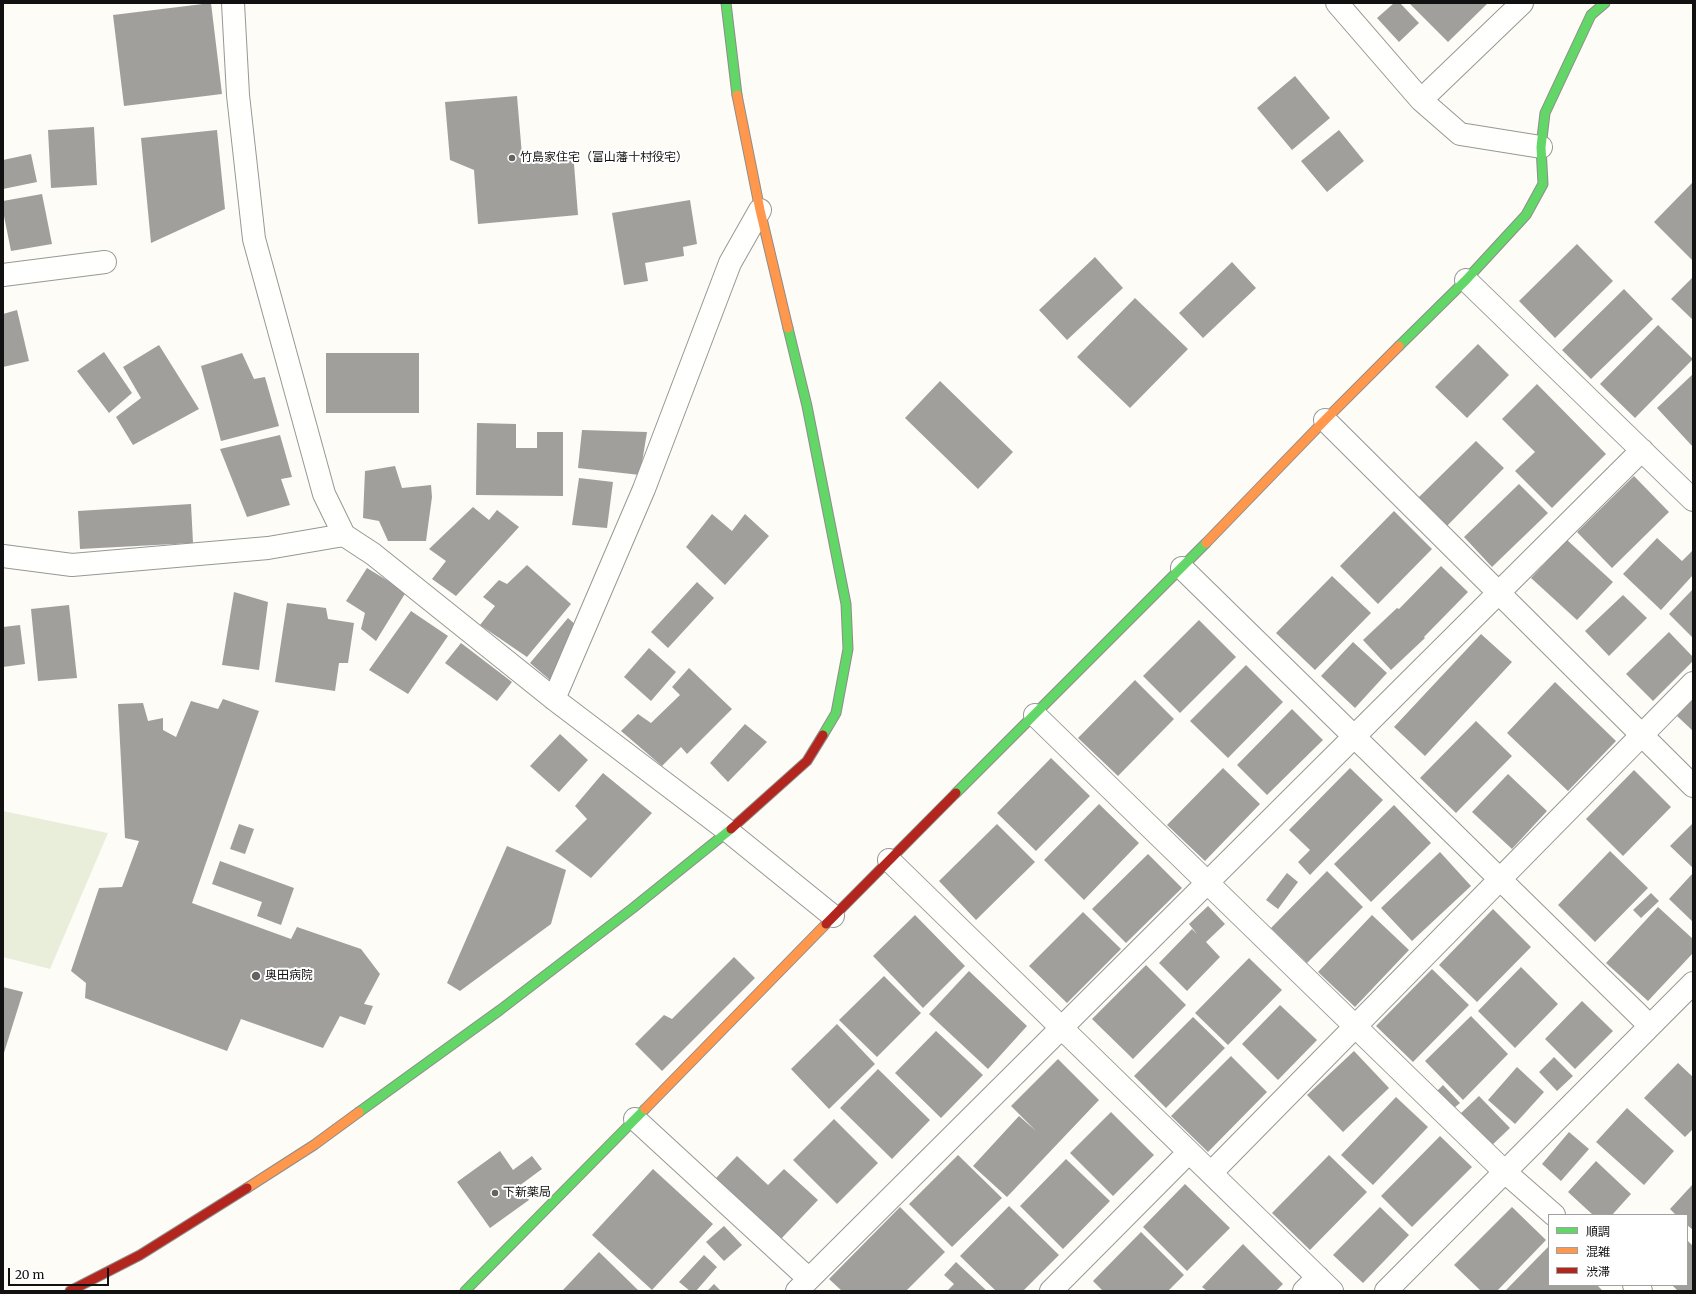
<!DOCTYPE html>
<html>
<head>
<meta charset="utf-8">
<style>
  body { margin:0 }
  #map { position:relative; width:1696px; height:1294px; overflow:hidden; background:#fdfcf7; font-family:Merriweather,"Noto Sans JP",serif }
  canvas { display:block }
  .frame { position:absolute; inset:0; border:4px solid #111; pointer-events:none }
  .legend { position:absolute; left:1548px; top:1214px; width:140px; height:72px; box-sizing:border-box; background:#fff; border:1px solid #a0a0a0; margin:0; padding:5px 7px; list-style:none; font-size:12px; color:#111 }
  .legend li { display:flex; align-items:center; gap:8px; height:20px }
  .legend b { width:20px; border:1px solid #a0a0a0 }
  .scale { position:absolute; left:8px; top:1268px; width:101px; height:18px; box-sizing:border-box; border:2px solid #111; border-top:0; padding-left:5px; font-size:12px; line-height:14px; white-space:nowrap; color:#111; -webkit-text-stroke:3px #fff; paint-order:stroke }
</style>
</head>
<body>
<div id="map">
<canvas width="1696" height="1294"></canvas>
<div class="frame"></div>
<ul class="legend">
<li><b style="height:5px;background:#63d668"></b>順調</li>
<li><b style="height:5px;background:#ff974d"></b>混雑</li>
<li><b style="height:5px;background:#b3261e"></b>渋滞</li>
</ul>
<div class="scale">20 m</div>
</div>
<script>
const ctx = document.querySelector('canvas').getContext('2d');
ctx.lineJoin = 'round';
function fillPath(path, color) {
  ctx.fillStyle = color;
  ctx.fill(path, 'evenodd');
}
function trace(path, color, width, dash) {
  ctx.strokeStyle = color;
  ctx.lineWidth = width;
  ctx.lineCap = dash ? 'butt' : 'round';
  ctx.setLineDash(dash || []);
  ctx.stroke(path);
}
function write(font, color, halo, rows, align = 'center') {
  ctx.font = font + ' Merriweather,"Noto Sans JP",serif';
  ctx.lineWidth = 4;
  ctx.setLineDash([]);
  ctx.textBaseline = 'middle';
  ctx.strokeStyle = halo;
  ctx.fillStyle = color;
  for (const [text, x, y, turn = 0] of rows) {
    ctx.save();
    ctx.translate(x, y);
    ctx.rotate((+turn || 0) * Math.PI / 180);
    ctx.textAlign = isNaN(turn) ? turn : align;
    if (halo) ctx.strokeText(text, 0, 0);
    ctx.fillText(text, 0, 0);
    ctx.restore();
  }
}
fillPath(new Path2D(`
  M 3,811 L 108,833 L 50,969 L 3,957 Z`), '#e9eedb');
fillPath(new Path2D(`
  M 211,3 L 222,94 L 124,106 L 113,15 Z
  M 1394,3 L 1400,3 L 1419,23 L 1399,42 L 1377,18 Z
  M 1409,3 L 1488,3 L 1448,42 Z
  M 1295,76 L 1330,118 L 1292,150 L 1257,108 Z
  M 517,96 L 522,155 L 573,151 L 578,215 L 478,224 L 474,170 L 450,160 L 445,102 Z
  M 94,127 L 97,185 L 51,188 L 48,130 Z
  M 217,130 L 225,209 L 151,243 L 141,138 Z
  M 1339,130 L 1364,161 L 1327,192 L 1301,161 Z
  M 31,154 L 37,182 L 3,189 L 3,160 Z
  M 1693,182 L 1693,261 L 1654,222 Z
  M 42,194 L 52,244 L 11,251 L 3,211 L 3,201 Z
  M 690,200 L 697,244 L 683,247 L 684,256 L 645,263 L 648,281 L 624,285 L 612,213 Z
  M 1577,244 L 1613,281 L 1555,338 L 1519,301 Z
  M 1095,257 L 1123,288 L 1067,340 L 1039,310 Z
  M 1232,262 L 1256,288 L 1203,338 L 1179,313 Z
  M 1693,277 L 1693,320 L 1671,299 Z
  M 1624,289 L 1653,319 L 1591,379 L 1562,350 Z
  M 1135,298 L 1188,349 L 1130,408 L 1077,357 Z
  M 17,310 L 29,361 L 3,367 L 3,314 Z
  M 1658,325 L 1693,359 L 1635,418 L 1600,384 Z
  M 1478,344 L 1509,375 L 1467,418 L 1435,387 Z
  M 159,345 L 199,409 L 133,445 L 116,417 L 141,398 L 123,367 Z
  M 104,352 L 132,393 L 109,413 L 77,371 Z
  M 242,353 L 254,379 L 265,377 L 279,426 L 221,441 L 201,366 Z
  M 326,353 L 419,353 L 419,413 L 326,413 Z
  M 1693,374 L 1693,447 L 1657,408 Z
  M 940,381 L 1013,452 L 978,489 L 905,418 Z
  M 1537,384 L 1606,454 L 1552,508 L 1515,471 L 1535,452 L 1502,419 Z
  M 477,423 L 516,424 L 516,448 L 537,448 L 537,432 L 563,432 L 563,496 L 476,495 Z
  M 582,430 L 647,432 L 640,475 L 578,468 Z
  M 280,435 L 292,477 L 281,479 L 290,505 L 247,517 L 220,449 Z
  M 1476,441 L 1504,468 L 1444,529 L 1416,500 Z
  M 395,466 L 402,488 L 431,485 L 432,497 L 426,541 L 388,541 L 379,521 L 363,518 L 365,471 Z
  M 1634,476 L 1669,512 L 1612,568 L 1577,532 Z
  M 579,478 L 613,482 L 607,528 L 572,525 Z
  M 1519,484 L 1548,513 L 1492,567 L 1464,537 Z
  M 191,504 L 193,543 L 80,549 L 78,511 Z
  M 473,507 L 489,520 L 497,510 L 519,527 L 456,596 L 432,579 L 446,561 L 429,549 Z
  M 1394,511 L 1432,549 L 1378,604 L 1340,566 Z
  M 712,514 L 732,531 L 745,514 L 769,536 L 725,585 L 686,547 Z
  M 1657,538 L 1682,561 L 1693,550 L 1693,575 L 1661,610 L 1623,574 Z
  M 1567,540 L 1613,582 L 1577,620 L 1531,578 Z
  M 527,565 L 571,604 L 527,657 L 480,625 L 495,606 L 483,597 L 499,580 L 507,584 Z
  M 1441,566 L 1468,592 L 1424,637 L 1425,638 L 1391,670 L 1363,640 L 1397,608 L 1399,609 Z
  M 367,568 L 406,592 L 376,641 L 361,629 L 365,613 L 346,601 Z
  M 1332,576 L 1371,613 L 1315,670 L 1276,633 Z
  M 697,582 L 714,598 L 668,648 L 651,632 Z
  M 1693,589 L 1693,638 L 1669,614 Z
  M 234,592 L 268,602 L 259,670 L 222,665 Z
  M 1623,595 L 1647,618 L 1609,656 L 1585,631 Z
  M 287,603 L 326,608 L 328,619 L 354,623 L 348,663 L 339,663 L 335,691 L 275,682 Z
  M 69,605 L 77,678 L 38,681 L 31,609 Z
  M 411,611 L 448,636 L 408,694 L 369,670 Z
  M 568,618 L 576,625 L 550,680 L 530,663 Z
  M 1199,620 L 1236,657 L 1180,713 L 1143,676 Z
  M 20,625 L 25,664 L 3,667 L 3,627 Z
  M 1669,632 L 1693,657 L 1693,661 L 1653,701 L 1626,674 Z
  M 1481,634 L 1512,662 L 1425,756 L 1394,727 Z
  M 1353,642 L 1387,673 L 1355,708 L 1321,676 Z
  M 461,643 L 512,682 L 497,701 L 445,663 Z
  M 649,648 L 676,672 L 651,701 L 624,677 Z
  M 1246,665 L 1283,702 L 1228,758 L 1190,721 Z
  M 689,668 L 732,709 L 687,754 L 681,747 L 662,766 L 621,731 L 638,714 L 651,723 L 680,695 L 672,687 Z
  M 1135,680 L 1174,719 L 1118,776 L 1078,738 Z
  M 1555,682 L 1616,741 L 1568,791 L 1507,733 Z
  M 223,699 L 259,711 L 192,903 L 291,939 L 297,927 L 361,949 L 380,974 L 364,1004 L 373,1006 L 365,1025 L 340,1016 L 323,1048 L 241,1019 L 227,1051 L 85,998 L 86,983 L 71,971 L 99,888 L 122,887 L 139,841 L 125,838 L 118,704 L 143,703 L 148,721 L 163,718 L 163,730 L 176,737 L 191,701 L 218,709 Z
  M 1693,699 L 1693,731 L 1677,716 Z
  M 1292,709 L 1323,740 L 1267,795 L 1237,765 Z
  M 1476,721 L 1512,756 L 1456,813 L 1420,778 Z
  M 745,724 L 767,742 L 728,782 L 710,763 Z
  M 560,734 L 588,760 L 559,792 L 530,766 Z
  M 1051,758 L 1090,796 L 1036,851 L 997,813 Z
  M 1223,768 L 1260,804 L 1205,861 L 1167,825 Z
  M 1350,768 L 1383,800 L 1310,875 L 1298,862 L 1310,850 L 1289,830 Z
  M 1634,770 L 1671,807 L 1623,856 L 1586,819 Z
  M 603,773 L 652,813 L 591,878 L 555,851 L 587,819 L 575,806 Z
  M 1508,774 L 1547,811 L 1512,849 L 1472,812 Z
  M 1099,804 L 1139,843 L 1084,900 L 1044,860 Z
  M 1394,805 L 1431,843 L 1371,902 L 1334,864 Z
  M 1693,823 L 1693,868 L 1670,846 Z
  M 239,824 L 254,829 L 245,854 L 230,849 Z
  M 997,824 L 1035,862 L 976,920 L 939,881 Z
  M 507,846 L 566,870 L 551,924 L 460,991 L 447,983 Z
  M 1610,851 L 1648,888 L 1595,942 L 1558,905 Z
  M 1440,852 L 1471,886 L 1412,941 L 1381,908 Z
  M 1148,854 L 1182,888 L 1126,943 L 1092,909 Z
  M 220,861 L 294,888 L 281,925 L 257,916 L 262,902 L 212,884 Z
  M 1327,871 L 1363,907 L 1307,963 L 1271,928 Z
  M 1287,873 L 1298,882 L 1278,909 L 1266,900 Z
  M 1693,873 L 1693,922 L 1669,899 Z
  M 1651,893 L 1659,901 L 1641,918 L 1633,910 Z
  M 1208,906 L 1225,924 L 1206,942 L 1220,957 L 1187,991 L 1159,963 L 1192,929 L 1197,934 L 1189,924 Z
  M 1658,907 L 1693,939 L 1693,953 L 1648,1001 L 1606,963 Z
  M 1493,909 L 1531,947 L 1477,1002 L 1439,965 Z
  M 1083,912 L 1121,949 L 1067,1003 L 1029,966 Z
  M 915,915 L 965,966 L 923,1008 L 873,956 Z
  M 1372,915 L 1409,950 L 1355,1007 L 1318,972 Z
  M 734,957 L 755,978 L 662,1071 L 635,1044 L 664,1015 L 672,1019 Z
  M 1249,958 L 1282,990 L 1228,1045 L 1195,1013 Z
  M 1146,965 L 1186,1005 L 1133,1059 L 1092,1019 Z
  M 1521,967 L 1558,1004 L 1515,1048 L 1478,1011 Z
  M 1432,969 L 1469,1005 L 1413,1062 L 1376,1026 Z
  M 969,971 L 1027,1026 L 988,1069 L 929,1014 Z
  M 884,976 L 921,1013 L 877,1057 L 839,1020 Z
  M 3,987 L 23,992 L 3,1056 Z
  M 1582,1001 L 1613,1031 L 1575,1069 L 1545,1039 Z
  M 1280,1005 L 1317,1040 L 1278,1080 L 1242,1044 Z
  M 1471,1016 L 1508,1054 L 1463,1100 L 1425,1061 Z
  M 1193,1017 L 1225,1048 L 1166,1108 L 1134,1076 Z
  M 837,1024 L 875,1064 L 829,1109 L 791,1069 Z
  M 936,1031 L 983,1075 L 941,1118 L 895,1073 Z
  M 1354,1051 L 1389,1088 L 1343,1132 L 1307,1095 Z
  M 1231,1056 L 1267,1092 L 1208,1152 L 1171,1116 Z
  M 1554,1057 L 1573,1076 L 1557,1091 L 1539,1072 Z
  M 1058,1059 L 1099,1100 L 1007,1197 L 973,1166 L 1019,1116 L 1036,1131 L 1011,1106 Z
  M 1678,1063 L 1693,1077 L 1693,1129 L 1685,1137 L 1644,1098 Z
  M 1517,1067 L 1544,1092 L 1515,1124 L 1488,1100 Z
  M 878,1069 L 930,1120 L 892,1159 L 840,1108 Z
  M 1443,1085 L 1460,1103 L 1454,1108 L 1437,1091 Z
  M 1479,1096 L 1510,1128 L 1489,1148 L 1458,1116 Z
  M 1396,1097 L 1428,1127 L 1373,1185 L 1341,1155 Z
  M 1627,1108 L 1674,1151 L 1644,1185 L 1596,1142 Z
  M 1111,1112 L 1154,1155 L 1113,1196 L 1070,1153 Z
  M 834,1119 L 878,1163 L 837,1204 L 793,1160 Z
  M 1569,1132 L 1589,1149 L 1561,1181 L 1542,1164 Z
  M 1440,1136 L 1472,1167 L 1412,1227 L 1381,1196 Z
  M 500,1151 L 513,1170 L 532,1156 L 542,1169 L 519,1186 L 529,1200 L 490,1228 L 457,1182 Z
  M 958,1155 L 1002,1198 L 952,1247 L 909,1204 Z
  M 1329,1155 L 1367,1192 L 1310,1250 L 1272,1213 Z
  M 737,1156 L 768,1185 L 784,1169 L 818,1200 L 780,1240 L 716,1178 Z
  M 1066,1159 L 1110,1201 L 1063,1249 L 1020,1206 Z
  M 1596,1161 L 1631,1194 L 1612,1215 L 1593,1215 L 1568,1192 Z
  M 653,1169 L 713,1224 L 652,1290 L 592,1235 Z
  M 1185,1184 L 1230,1228 L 1187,1271 L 1143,1227 Z
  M 1693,1184 L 1693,1230 L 1687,1225 L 1687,1215 L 1676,1215 L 1670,1209 Z
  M 1009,1206 L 1059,1255 L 1023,1291 L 996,1291 L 960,1256 Z
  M 900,1207 L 945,1252 L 906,1291 L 842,1291 L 829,1279 Z
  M 1380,1207 L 1409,1235 L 1363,1283 L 1333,1255 Z
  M 1512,1207 L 1546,1240 L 1497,1291 L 1481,1291 L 1454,1265 Z
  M 724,1226 L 742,1245 L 724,1261 L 706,1242 Z
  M 1141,1232 L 1184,1275 L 1168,1291 L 1103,1291 L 1093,1281 Z
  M 1687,1240 L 1693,1246 L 1693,1289 L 1691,1291 L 1678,1291 L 1672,1285 L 1687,1285 Z
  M 1243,1244 L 1283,1284 L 1276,1291 L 1207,1291 L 1202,1287 Z
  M 1549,1246 L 1549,1285 L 1597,1285 L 1603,1291 L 1505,1291 Z
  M 599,1252 L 639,1291 L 562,1291 Z
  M 704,1255 L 717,1267 L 696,1291 L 690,1291 L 679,1282 Z
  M 956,1262 L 987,1291 L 947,1291 L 954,1284 L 944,1275 Z
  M 714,1284 L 721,1291 L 707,1291 Z`), '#a19f9c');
const street = new Path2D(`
  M 233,3 L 238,95 L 254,239 L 324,494 L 344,535 L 373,554 L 554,699 L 728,831 L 833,916
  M 1337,3 L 1421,100 L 1460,134 L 1541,147
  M 1421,100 L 1522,3
  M 3,275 L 105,262
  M 1466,280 L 1693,500
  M 1325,420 L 1693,786
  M 3,556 L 72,565 L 268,548 L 344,535
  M 1182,568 L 1650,1026
  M 554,699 L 644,489 L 730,263 L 760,210
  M 1035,715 L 1505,1172 L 1554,1215
  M 889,860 L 1332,1291
  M 635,1119 L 809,1279
  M 1211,1173 L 1693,683
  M 1634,1285 L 1641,1291
  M 797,1291 L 1642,450
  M 1051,1291 L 1189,1152
  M 1304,1291 L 1318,1277
  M 1386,1291 L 1693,983`);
const fast = new Path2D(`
  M 726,3 L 737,95
  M 788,328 L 807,406 L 846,604 L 848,649 L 836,713 L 823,735
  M 1399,346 L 1466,280 L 1526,215 L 1543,184 L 1541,147 L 1545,113 L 1591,15 L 1605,3
  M 956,793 L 1206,543
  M 359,1112 L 500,1010 L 633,908 L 731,829
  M 465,1291 L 645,1109`);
const slow = new Path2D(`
  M 737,95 L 760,210 L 788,328
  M 1206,543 L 1325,420 L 1399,346
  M 645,1109 L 826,924
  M 247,1188 L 314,1145 L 359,1112`);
const jam = new Path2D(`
  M 731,829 L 807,761 L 823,735
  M 826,924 L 956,793
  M 70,1291 L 140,1255 L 247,1188`);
trace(street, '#979795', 24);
trace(fast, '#8e8d8b', 11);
trace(slow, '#8e8d8b', 11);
trace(jam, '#8e8d8b', 11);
trace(street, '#fffffe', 22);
trace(fast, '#63d668', 9);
trace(slow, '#ff974d', 9);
trace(jam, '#b3261e', 9);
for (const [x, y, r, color] of [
  [512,158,4,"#646362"],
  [256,976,5,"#646362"],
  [495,1193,4,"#646362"]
]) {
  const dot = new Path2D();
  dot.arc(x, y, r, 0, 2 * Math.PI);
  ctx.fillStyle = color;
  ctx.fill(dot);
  trace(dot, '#fff', 1.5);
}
write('12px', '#111', '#fff', [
  ["竹島家住宅（富山藩十村役宅）",520,158],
  ["奥田病院",265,976],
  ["下新薬局",503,1193]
], 'left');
</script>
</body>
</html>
